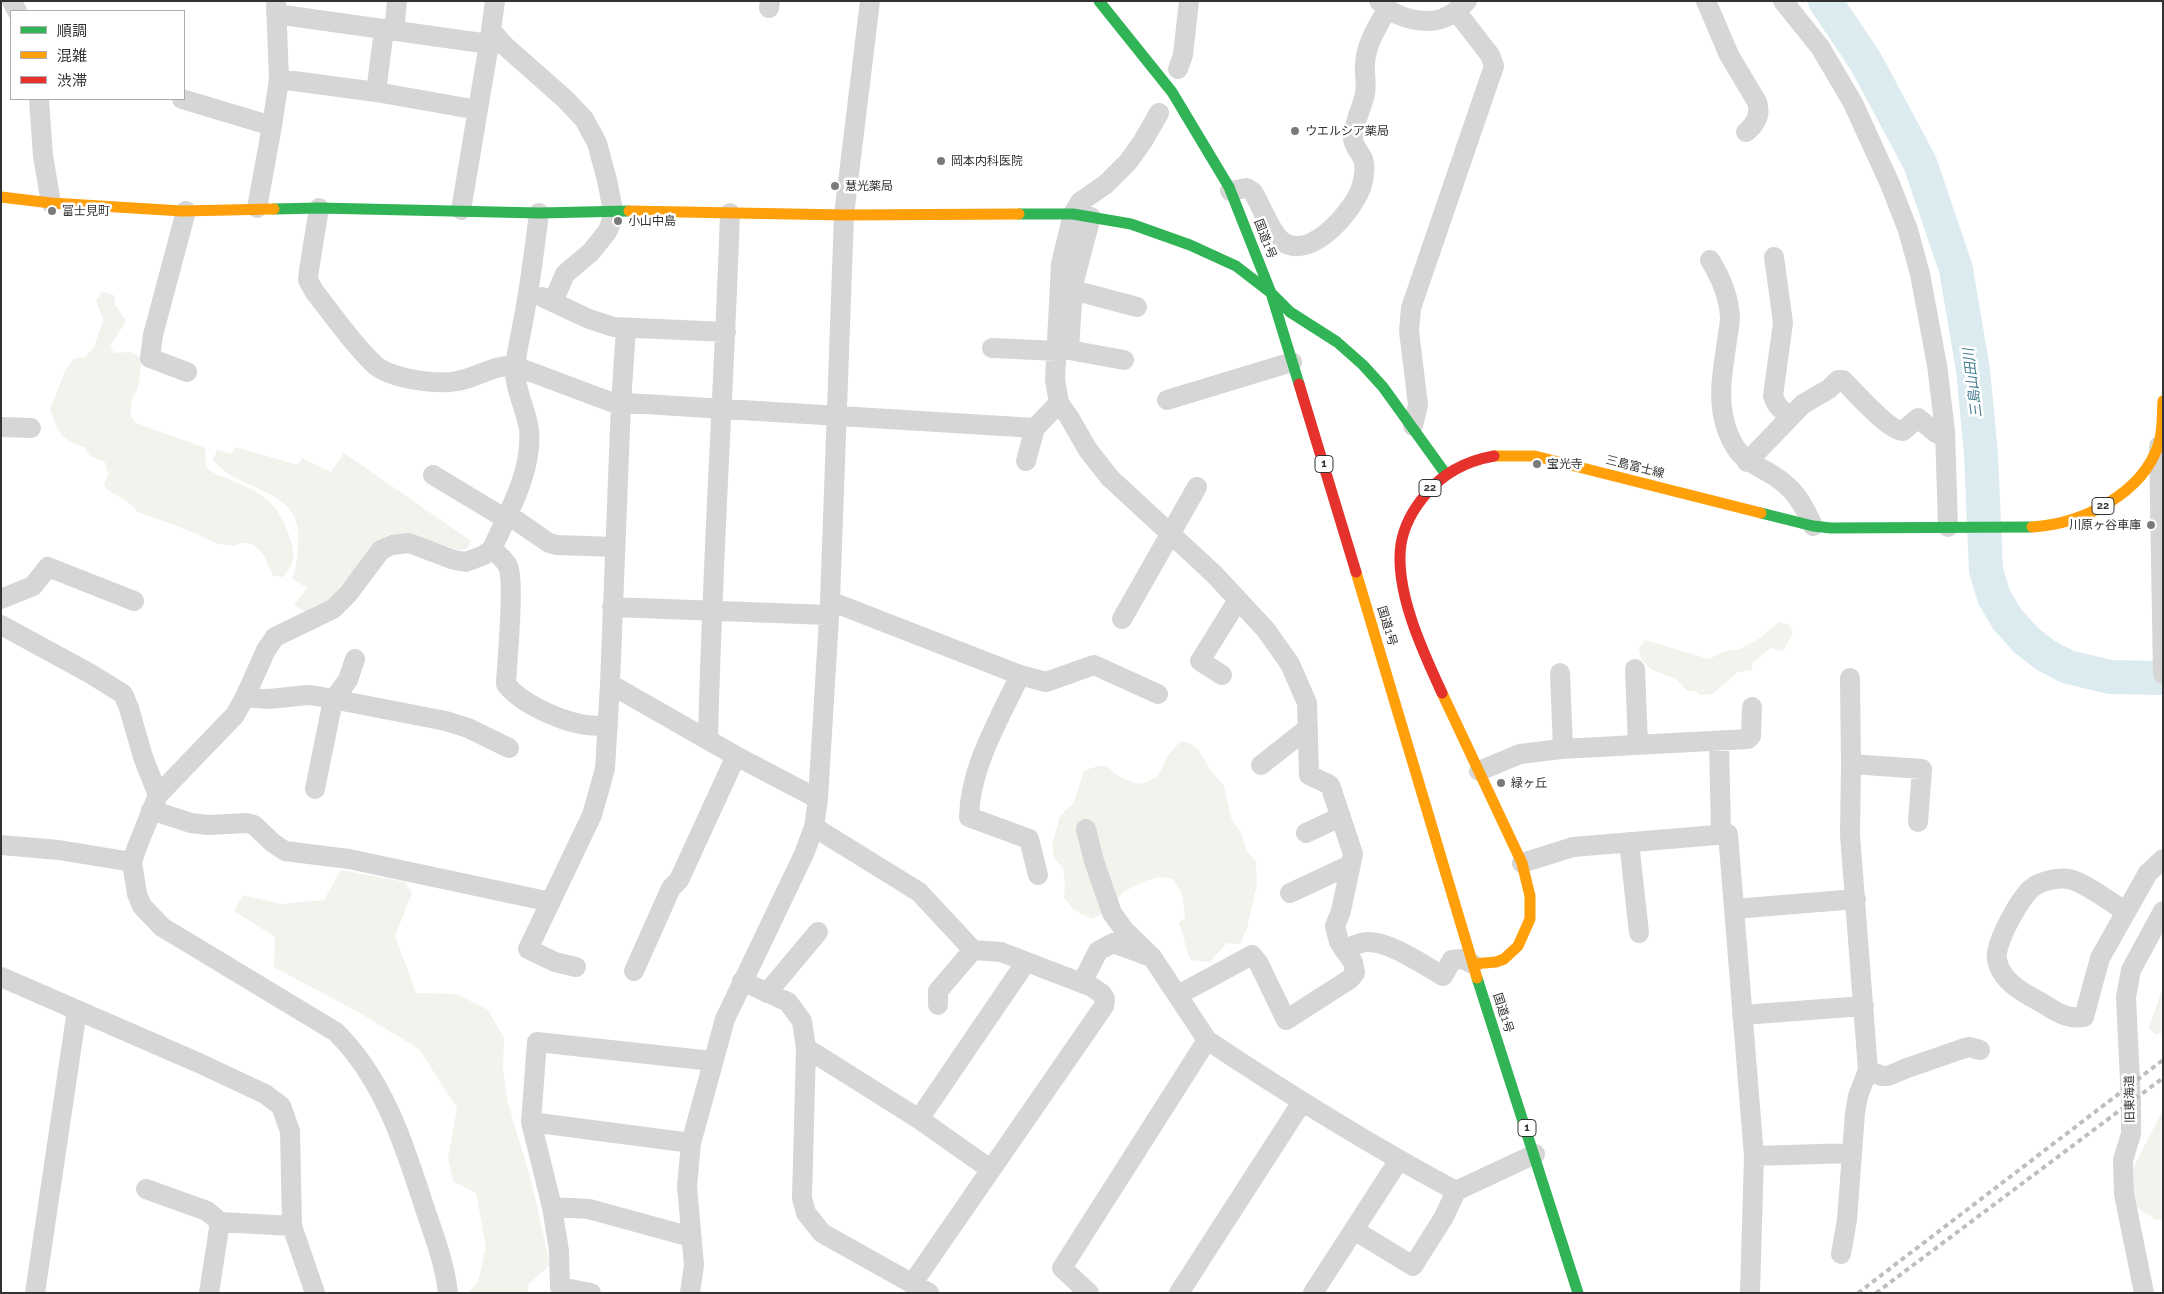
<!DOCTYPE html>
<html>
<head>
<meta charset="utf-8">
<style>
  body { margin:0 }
  #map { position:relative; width:2164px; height:1294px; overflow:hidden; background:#fff; font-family:Raleway,"Noto Sans JP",sans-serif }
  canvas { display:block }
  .frame { position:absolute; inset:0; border:2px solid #323232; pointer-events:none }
  .legend { position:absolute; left:10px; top:10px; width:175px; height:90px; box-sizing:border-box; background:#fff; border:1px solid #adadad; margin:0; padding:6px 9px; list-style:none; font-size:15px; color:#323232 }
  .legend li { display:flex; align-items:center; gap:10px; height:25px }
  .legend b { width:25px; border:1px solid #adadad }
</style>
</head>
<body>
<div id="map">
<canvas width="2164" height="1294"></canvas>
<div class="frame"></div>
<ul class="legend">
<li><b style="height:6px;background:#30b455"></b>順調</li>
<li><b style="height:6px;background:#ff9f0a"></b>混雑</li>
<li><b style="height:6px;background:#e5322d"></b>渋滞</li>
</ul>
</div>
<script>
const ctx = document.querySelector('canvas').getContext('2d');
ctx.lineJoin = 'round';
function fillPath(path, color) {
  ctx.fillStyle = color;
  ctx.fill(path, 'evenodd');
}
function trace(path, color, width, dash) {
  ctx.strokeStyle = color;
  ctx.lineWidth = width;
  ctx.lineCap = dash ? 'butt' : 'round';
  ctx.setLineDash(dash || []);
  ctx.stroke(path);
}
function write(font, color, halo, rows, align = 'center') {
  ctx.font = font + ' Raleway,"Noto Sans JP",sans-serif';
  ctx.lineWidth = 5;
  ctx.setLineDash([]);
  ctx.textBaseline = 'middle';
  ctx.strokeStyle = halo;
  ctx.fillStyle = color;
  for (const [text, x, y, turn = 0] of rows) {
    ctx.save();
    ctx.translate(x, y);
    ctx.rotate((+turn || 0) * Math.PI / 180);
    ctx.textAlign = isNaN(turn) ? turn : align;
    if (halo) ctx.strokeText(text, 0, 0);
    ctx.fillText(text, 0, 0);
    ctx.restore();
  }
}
fillPath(new Path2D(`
  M 102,292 L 114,295 L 115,305 L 126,321 L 110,347 L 115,353 L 131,352 L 142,359 L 138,388 L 132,400 L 130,414 L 136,423 L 205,448 L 206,466 C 216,477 223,476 236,482 C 266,495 280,506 290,538 C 295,553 295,564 283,577 L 273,576 L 263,554 L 252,544 L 241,543 L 234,546 L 219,544 L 180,527 L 138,512 L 127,501 L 107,490 L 104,485 L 108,474 L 105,462 L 90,456 L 84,447 C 61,441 58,430 50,410 L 65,371 L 73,359 L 85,357 L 94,347 L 103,320 L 96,300 Z
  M 235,447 L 298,465 L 302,458 L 331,472 L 344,453 L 471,541 L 467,549 L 459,550 L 409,534 L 387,535 L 372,549 L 329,600 L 306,613 L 294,605 L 307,588 L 292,578 C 297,567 297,556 298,544 C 304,486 240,494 213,460 L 217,450 L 231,454 Z
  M 1779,622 L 1788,624 L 1793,633 L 1783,651 L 1771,648 L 1753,662 L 1752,670 L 1738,672 L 1712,694 L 1700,695 L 1695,691 L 1687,691 L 1676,679 L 1651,669 L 1641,659 L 1639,648 L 1645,640 L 1709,659 L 1726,651 L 1740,649 L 1760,638 Z
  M 1181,741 L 1189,743 L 1198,749 L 1212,772 L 1224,786 L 1232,821 L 1240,831 L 1247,851 L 1256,861 L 1257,885 L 1247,928 L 1240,944 L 1227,943 L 1210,962 L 1191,960 C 1185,948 1184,935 1179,923 L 1185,918 L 1182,893 L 1172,879 L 1160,877 L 1145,881 L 1123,892 L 1110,910 L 1091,919 L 1074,910 L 1064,898 L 1065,881 L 1063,868 L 1054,858 L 1052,845 L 1060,816 L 1074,802 L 1084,771 C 1112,759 1106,771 1127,780 C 1131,782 1137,783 1142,784 L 1158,776 L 1168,755 Z
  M 341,870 L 405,882 L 412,893 L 395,936 L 416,993 L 457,994 L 488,1010 L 504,1038 L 503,1069 L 508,1103 L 532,1184 L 550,1265 L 527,1285 L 529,1293 L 468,1293 L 478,1282 L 486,1247 L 476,1193 L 453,1181 L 448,1158 L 457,1108 L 419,1049 L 358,1012 L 274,967 L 275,937 L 234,911 L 243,895 L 281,904 L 324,900 Z
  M 2163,987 L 2163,1033 L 2155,1034 L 2149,1028 Z
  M 2163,1110 L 2163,1219 L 2156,1220 L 2133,1205 L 2134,1166 Z`), '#f1f3ed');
trace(new Path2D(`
  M 1825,1 L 1866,62 L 1920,163 L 1956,269 L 1973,370 L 1981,454 L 1986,570 L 1994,597 L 2007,619 L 2026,640 L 2045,655 L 2068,667 L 2110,677 L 2163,678`), '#dbebf0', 34);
trace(new Path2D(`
  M 12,1 L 17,11
  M 495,1 L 491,30 L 505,46 L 565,99 L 584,119 L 597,143 L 607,180 L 613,211 L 611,223 L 607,232 L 591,252 L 565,274 L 553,302
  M 1379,1 C 1393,17 1421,25 1441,19 C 1451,16 1460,8 1467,1
  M 1706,1 L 1729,55 L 1757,102 C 1761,114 1756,124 1746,132
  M 1783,1 L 1820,47 L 1853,103 L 1890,184 L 1908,230 L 1920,274 L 1937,365 L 1945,431 L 1948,527
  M 769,8 L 770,1
  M 276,14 L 489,44
  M 394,31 L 397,1
  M 1178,69 L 1183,55 L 1189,1
  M 279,79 L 376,92 L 478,110
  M 376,92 L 384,30
  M 39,99 L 43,156 L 51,203
  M 182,99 L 272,126
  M 1159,113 L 1143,141 L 1128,162 L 1106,184 L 1080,202 L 1073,214 L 1061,264 L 1055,380 L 1059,403 L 1069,417 L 1088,450 L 1110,478 L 1214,574 L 1266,630 L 1290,664 L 1307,703 L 1309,775 L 1330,785 L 1353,854 L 1341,911 L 1335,926 L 1339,942 L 1353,962 L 1355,973 L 1350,979 L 1286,1020 L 1259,964 L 1252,955 L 1178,995
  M 1230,191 L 1247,188 L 1253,192 C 1261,205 1272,237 1285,243 C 1313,259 1355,209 1362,185 C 1364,177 1366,167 1363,159 C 1360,152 1353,146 1353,138 C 1353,124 1362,108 1365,94 C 1367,84 1364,74 1365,64 C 1366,43 1378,26 1388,8
  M 257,208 L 272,126 L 279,79 L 276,1
  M 319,208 L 309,270 L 308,280 L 314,291 C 332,314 354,346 375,365 C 392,379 436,385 457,381 C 477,378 494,364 515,366 L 611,402 L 1035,428
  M 461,210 L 491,32
  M 186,211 L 153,335 L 150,358 L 187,372
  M 1091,217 L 1073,285 L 1069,350 L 1124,360
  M 1774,257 L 1783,323 L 1773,396 L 1777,405 L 1789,417
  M 1710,260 C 1721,278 1729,296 1730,317 C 1730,324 1728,333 1727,340 C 1723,372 1716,398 1727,430 C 1741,469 1761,462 1786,485 C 1799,496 1806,511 1813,526
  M 1073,290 L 1137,307
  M 542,297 L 589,319 L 614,327 L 726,332
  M 992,348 L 1057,351
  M 1167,400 L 1292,362
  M 1413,426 L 1418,405 L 1409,331 L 1411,308 L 1494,66 L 1490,55 L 1456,11
  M 1,427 L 31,428
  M 2159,446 L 2163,674
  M 1026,461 L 1035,428 L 1059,403
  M 1747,462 L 1803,404 L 1829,389 L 1838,380 L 1843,380 C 1854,391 1889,431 1903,431 L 1918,418 L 1936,433 L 1945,437
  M 433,475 L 506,519
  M 507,514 L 549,543 L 557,545 L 615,547
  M 492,549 C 498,554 504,559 508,566 C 515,583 507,661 506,684 C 520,703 557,719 580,724 C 589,726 599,726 608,726
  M 1,599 L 33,586 L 48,567 L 134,601
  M 830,601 L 1020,675 L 1046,682 L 1094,665 L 1158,694
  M 612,607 L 828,615
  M 1122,619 L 1197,487
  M 1,625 L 91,674 L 123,694 L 129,708 L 143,757 L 158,795
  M 1635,669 L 1638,745
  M 1560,673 L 1563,749
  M 1020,675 C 999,720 970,767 969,817 L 1029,839 L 1038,875
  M 1222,675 L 1200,661 L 1238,600
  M 1850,678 L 1851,764
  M 610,684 L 736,756 L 818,799
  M 245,697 L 269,699 L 308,695 L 317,696 L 446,721 L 468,728 L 509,748
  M 708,739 C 712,563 724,388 730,213
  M 1719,741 L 1721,834
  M 1261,765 L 1308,728
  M 1479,771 L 1520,754 L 1561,749 L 1748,739 L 1751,736 L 1752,707
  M 315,789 L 333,700 L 348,680 L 355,659
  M 151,810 L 191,823 L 208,825 L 246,823 L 254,825 L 273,843 L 285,851 L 349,859 L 551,902
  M 814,827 L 919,892 L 973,950 L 1001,952 L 1092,987 L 1102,994 L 1105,999 L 1104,1006 L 912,1284
  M 1086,829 L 1094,861 L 1112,913 L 1125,931 L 1152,957 L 1207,1040
  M 1306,833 L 1340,817
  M 1629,842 L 1639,933
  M 1,845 L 59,850 L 132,862
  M 1522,863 L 1573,847 L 1728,834 L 1754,1156 L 1750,1293
  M 1290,893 L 1350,865
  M 1734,909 L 1856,899
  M 2125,911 C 2110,902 2086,883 2069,879 C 2059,877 2040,881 2032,888 C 2020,898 1994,944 1997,959 C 2000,981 2024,993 2042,1003 C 2055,1011 2067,1020 2084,1017 L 2100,958 L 2148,873 L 2163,859
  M 1344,950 C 1351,947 1359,942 1367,942 C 1390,941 1423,965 1443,976 L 1452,960 L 1462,959 L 1473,964
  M 576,967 L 555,962 L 528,949 L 592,815 L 605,769 L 610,684 L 621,403 L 626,329
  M 634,971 L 671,888 L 679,880 L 736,756
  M 1,977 L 199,1063 L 265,1094 L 281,1106 L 290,1131 L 292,1226 L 315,1293
  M 742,981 L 788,1002 L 802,1021 L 806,1048 L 802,1198 L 806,1213 L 822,1233 L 929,1293
  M 1082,983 L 1098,951 L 1113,943 L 1146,955
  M 767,993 L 818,932
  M 938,1005 L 938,991 L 973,950
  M 1742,1015 L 1864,1006
  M 806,1048 L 919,1119 L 990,1169
  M 1868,1070 L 1850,835 L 1851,764 L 1922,769 L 1918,822
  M 919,1119 L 1026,962
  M 531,1122 L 691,1143
  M 1754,1156 L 1852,1153
  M 146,1189 L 207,1211 L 220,1222
  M 552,1207 L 589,1209 L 691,1237
  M 1354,1230 L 1413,1266 L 1444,1217 L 1456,1191
  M 1841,1254 L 1847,1220 L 1855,1113 L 1858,1096 L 1868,1070 L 1882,1076 L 1888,1076 L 1907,1068 L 1965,1048 L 1969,1047 L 1980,1050
  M 35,1293 L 77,1010
  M 209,1293 L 220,1222 L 292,1226
  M 448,1293 C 445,1265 435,1238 426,1212 C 405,1147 385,1081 336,1032 L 162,927 L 142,906 L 137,894 L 132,862 L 137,847 L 158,795 L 235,715 L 245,697 L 266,650 L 275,637 L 333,609 L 348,594 L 381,550 L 392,545 L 409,543 L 454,560 L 466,562 L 484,555 L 492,549 C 508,513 533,470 529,430 C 526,408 514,389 515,367 C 517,349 522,329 525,311 C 531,278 535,245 539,213
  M 591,1293 L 560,1287 L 559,1251 L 552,1207 L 531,1122 L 537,1042 L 712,1061
  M 690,1293 L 694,1265 L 687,1186 L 691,1143 L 725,1019 L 804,854 L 814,827 L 818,799 L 830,601 L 844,215 L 870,1
  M 1089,1293 L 1062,1268 L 1207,1040 C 1288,1094 1370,1145 1456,1191 L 1535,1154
  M 1179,1293 L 1302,1102
  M 1313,1293 L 1399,1160
  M 2144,1293 L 2124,1194 L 2123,1160 L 2131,1134 L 2131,1102 L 2126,997 L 2131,970 L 2163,911`), '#d6d6d6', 20);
trace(new Path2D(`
  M 1099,1 L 1172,92 L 1229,187 L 1271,293 L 1299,384
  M 274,209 L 319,208 L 539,213 L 629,211
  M 1019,214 L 1073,214 L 1131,224 L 1190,245 L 1236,266 L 1271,293 L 1290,312 L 1337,342 L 1363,365 L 1383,387 L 1445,473
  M 1761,513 L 1813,526 L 1831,528 L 2032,527
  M 1477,978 L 1578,1293`), '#30b455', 11);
trace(new Path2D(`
  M 1,197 L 51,203 L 182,211 L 274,209
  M 629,211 L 844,215 L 1019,214
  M 1494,456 L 1535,456 L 1761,513
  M 2032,527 C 2082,524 2143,494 2159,443 C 2163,430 2162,415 2163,401
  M 1356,572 L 1477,978
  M 1442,693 L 1522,863 L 1530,896 L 1530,919 L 1518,946 L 1504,959 L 1496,962 L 1473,964`), '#ff9f0a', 11);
trace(new Path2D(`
  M 1299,384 L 1356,572
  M 1442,693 C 1423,652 1394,590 1401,544 C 1404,526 1414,508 1426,494 C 1444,472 1466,461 1494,456`), '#e5322d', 11);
trace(new Path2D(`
  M 1858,1293 L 2163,1060
  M 1876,1293 L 2163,1078`), '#bebebe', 4, [5, 4]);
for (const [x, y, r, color] of [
  [1295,131,5,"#7a7a7a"],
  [941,161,5,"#7a7a7a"],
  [835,186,5,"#7a7a7a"],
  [52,211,5,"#7a7a7a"],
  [618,221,5,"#7a7a7a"],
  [1537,464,5,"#7a7a7a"],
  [2151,525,5,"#7a7a7a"],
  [1501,783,5,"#7a7a7a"]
]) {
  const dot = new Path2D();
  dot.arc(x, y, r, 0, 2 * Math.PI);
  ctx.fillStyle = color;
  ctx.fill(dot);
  trace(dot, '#fff', 2);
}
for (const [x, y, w] of [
  [1324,464,18],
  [1430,488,22],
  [2103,506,22],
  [1527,1128,18]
]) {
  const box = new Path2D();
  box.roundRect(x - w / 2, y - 8.5, w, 17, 4);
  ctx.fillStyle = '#fff';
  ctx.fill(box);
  trace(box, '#323232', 1);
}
write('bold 11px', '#323232', null, [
  ["1",1324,464],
  ["22",1430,488],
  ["22",2103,506],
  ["1",1527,1128]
]);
write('12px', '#323232', '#fff', [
  ["ウエルシア薬局",1305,131],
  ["岡本内科医院",951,161],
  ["慧光薬局",845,186],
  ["富士見町",62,211],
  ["小山中島",628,221],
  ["宝光寺",1547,464],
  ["川原ヶ谷車庫",2141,525,"right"],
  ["緑ヶ丘",1511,783]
], 'left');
write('12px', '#323232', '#fff', [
  ["国道1号",1265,239,69],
  ["三島富士線",1635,467,14],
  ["国道1号",1387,626,73],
  ["国道1号",1503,1013,72],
  ["旧東海道",2130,1099,-91]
]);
write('italic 14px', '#447e90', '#fff', [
  ["三島山田川",1973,383,-97]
]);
</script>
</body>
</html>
